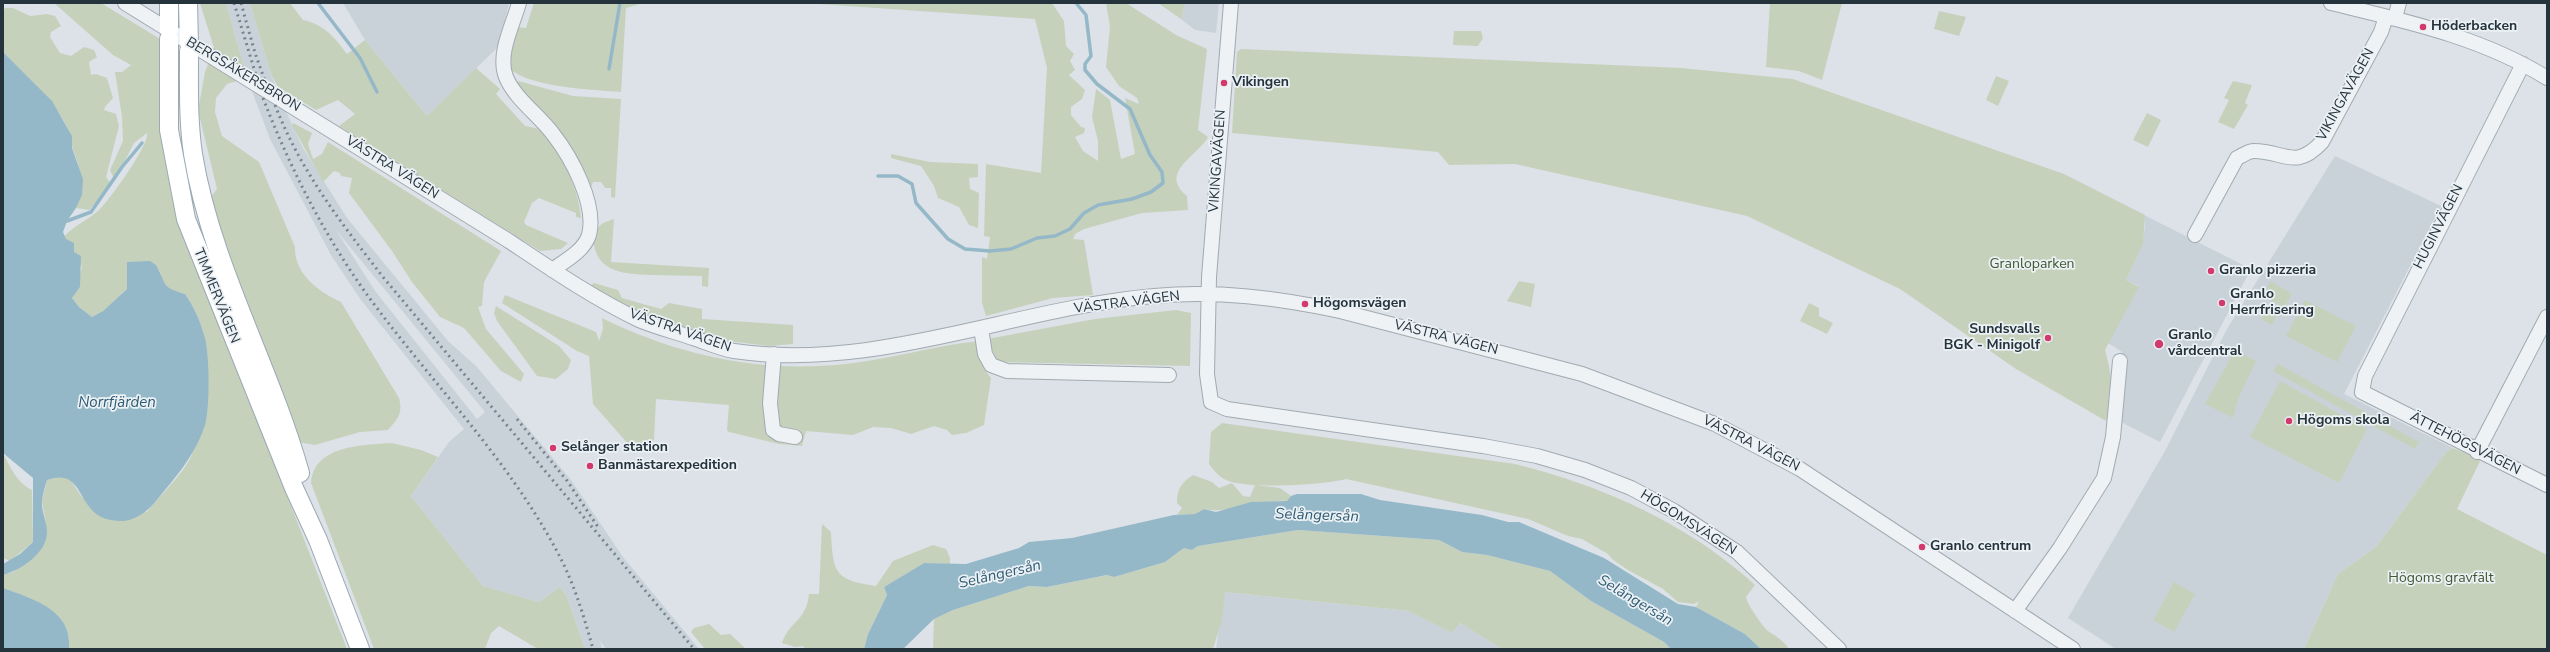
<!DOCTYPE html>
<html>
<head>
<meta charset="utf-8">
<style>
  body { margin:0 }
  #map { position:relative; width:2550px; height:652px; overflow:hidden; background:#dce2e7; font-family:"Nunito Sans",sans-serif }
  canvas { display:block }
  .frame { position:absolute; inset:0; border:4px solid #25333d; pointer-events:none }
</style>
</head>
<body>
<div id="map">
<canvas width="2550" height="652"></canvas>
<div class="frame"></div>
</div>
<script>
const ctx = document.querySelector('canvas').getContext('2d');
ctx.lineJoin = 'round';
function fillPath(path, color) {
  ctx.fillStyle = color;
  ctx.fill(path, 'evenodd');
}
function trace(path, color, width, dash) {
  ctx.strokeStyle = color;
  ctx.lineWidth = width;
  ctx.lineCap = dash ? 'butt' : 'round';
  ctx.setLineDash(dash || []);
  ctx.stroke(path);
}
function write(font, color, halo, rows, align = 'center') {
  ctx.font = font + ' "Nunito Sans",sans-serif';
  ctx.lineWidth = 3.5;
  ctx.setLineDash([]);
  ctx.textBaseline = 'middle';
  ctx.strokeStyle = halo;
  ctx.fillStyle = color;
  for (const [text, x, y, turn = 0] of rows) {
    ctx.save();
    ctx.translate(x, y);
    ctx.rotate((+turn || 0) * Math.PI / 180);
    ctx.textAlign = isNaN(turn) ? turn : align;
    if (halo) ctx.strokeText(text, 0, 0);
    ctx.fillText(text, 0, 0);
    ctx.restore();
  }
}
fillPath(new Path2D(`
  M 226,3 L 250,3 L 271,74 L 288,116 L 303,148 L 347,218 L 448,341 L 477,367 L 571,480 L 623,557 L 699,649 L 606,649 L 600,641 L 602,649 L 585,649 L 567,597 L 560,587 L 539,602 L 483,586 L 411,496 L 449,442 L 464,429 L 361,300 L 331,255 L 270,139 L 247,78 ZM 336,230 L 485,412 L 477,419 L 375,291 Z
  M 343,3 L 509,3 L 499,46 L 427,116 L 365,40 Z
  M 1185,3 L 1219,3 L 1216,33 L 1195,30 L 1181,19 Z
  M 2335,156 L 2441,206 L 2344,394 L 2453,448 L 2447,451 L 2376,547 L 2338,574 L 2304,649 L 2116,649 L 2068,618 L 2165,451 L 2227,329 Z
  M 2144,215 L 2251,269 L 2160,442 L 2119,421 L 2122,352 L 2108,343 L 2138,286 L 2126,280 L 2142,245 L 2145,226 Z
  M 1224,592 L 1409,611 L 1452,633 L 1460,623 L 1502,649 L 1216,649 Z`), '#cad2d9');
fillPath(new Path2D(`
  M 54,3 L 101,3 L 165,42 L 161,129 L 164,157 L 179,220 L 347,649 L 69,649 C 73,610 32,599 3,588 L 3,575 L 13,572 L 34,556 L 46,523 L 42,502 L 47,480 L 58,476 L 69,478 L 82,497 L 147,512 C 161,494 187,471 193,451 C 197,439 198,424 200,411 C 207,366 213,334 185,294 L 173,291 L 163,284 L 160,271 L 127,266 L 127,289 L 103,311 L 92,317 L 79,307 L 72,298 L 80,287 L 79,278 L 82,267 L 64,237 C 73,226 88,220 99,210 C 109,201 150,144 147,133 L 134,143 L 115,181 L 110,170 L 123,141 L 122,117 L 115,72 L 122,72 L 131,65 L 113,55 Z
  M 200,3 L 226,3 L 247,78 L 227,84 L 216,98 L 215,112 L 222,136 L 259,162 L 295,247 C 294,274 319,292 341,302 L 399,398 C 403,413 398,419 388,430 L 360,432 L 315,445 L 298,442 L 227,253 L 210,198 L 217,189 L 198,110 L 205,72 L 214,48 Z
  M 250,3 L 290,3 L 303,20 C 324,24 335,38 347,54 L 365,40 L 427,116 L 476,68 L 500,89 L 496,94 L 525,126 L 540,129 C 561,156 578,184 581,218 L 576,217 L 576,213 L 539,198 L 532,203 L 524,222 L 526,225 L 568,243 L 561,249 L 540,251 L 339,126 L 355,114 L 338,100 L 316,110 L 278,87 L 271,74 Z
  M 534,3 L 643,3 L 626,8 L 621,92 C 596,90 522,87 508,66 L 516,27 L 526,28 Z
  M 804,3 L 1052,3 L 1064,21 L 1066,46 L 1074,54 L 1070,61 L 1075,70 L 1069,75 L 1085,90 L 1082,99 L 1071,107 L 1071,115 L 1081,127 L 1085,128 L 1084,133 L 1075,137 L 1083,151 L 1098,161 L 1098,141 L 1092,117 L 1096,89 L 1110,100 L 1121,159 L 1135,154 L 1125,98 L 1139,104 L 1137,98 L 1119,86 L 1106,67 L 1110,27 L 1106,3 L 1126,3 L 1176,35 L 1207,49 L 1198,130 L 1208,137 C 1198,156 1158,172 1187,196 L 1188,210 L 1142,213 L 1084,229 L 1075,234 L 1073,239 L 1084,240 L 1093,295 L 1053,298 L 986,316 L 982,303 L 982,257 L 987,259 L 990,237 L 984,236 L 986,164 L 1041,173 L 1047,68 L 1035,19 Z
  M 1158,3 L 1185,3 L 1181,19 Z
  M 1770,3 L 1842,3 L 1822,80 L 1799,71 L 1766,67 Z
  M 5,8 L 13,8 L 30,16 L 47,14 L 55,16 L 61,26 L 51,32 L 50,37 L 60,53 L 71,56 L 84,47 L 94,50 L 97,57 L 89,62 L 91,75 L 96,74 L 107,78 L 113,98 L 105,107 L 104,110 L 116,114 L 119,126 L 106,177 L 112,185 L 89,210 L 76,208 C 85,189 81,169 73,150 C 71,145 73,139 71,135 C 56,101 28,78 3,52 L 3,11 Z
  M 1939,11 L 1966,17 L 1959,36 L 1934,29 Z
  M 1454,31 L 1481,31 L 1483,38 L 1478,46 L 1453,45 Z
  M 1241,49 L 1681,68 L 1793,79 L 2064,174 L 2145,215 L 2143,244 L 2126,280 L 2139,287 L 2105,350 C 2112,376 2115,395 2106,421 L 2016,369 L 1900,289 L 1747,216 L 1515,164 L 1449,165 L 1438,152 L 1232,133 L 1237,52 Z
  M 1996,76 L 2009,81 L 1998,106 L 1986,100 Z
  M 518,81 L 573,96 L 621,99 L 615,198 L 611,197 L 611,188 L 605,188 L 601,182 L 593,182 L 591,187 L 585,185 L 515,84 Z
  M 2233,81 L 2252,85 L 2245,103 L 2248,105 L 2234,129 L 2218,122 L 2229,100 L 2224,98 Z
  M 2147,113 L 2161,120 L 2148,147 L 2133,140 Z
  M 293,123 L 312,133 L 308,144 L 313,159 L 322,154 L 328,142 L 501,251 L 484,282 L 482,306 L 478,307 L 486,329 L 524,374 L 521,382 L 501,371 L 464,328 L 440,317 L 412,282 L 392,251 L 349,193 L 352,178 L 341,176 L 340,173 L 334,171 L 323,182 L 292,125 Z
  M 891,154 L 930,162 L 978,164 L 978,177 L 969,178 L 970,189 L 979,193 L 978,228 L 969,225 L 959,207 L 938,198 L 934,186 L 921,166 L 891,158 Z
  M 614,219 L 611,262 L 709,268 L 708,287 L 702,286 L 702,276 C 685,276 669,275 652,275 C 621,274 592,272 593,232 L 603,223 Z
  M 1519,281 L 1535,284 L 1531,307 L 1507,301 Z
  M 2271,281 L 2292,294 L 2284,308 L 2263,296 Z
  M 594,283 L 618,290 L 622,298 L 661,309 L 669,303 L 702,309 L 702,319 L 793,325 L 793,344 L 769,346 L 711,339 L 639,315 L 590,286 Z
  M 505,295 L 596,332 L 599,341 L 603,329 L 602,318 C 675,354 754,372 836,365 C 884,361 931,346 979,341 L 987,373 L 991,378 L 984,425 L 966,433 L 952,435 L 947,430 L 934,426 L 911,434 L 891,428 L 873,427 L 853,435 L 806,431 L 802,446 L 779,444 L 729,432 L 727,430 L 729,405 L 656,399 L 654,440 L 640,450 L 629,445 L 593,404 L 589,356 L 577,351 L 502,303 Z
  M 2305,300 L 2356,326 L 2337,362 L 2286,336 Z
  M 1809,303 L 1819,308 L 1819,316 L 1833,323 L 1827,334 L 1800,321 Z
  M 2268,305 L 2279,310 L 2272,325 L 2261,319 Z
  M 496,306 L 559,346 L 571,360 L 568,369 L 556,379 L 537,376 L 497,321 L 494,313 Z
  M 1176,310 L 1191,313 L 1190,366 L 998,362 L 987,339 L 1095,319 Z
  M 2235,350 L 2256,361 L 2239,397 L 2233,418 L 2205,404 Z
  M 2278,364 L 2419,442 L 2415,449 L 2273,371 Z
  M 2280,381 L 2367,429 L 2339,483 L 2250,437 Z
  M 1222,423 L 1515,464 C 1601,485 1689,524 1755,585 L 1746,597 C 1747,604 1763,627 1768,631 C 1777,637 1783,640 1789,649 L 1761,649 L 1745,634 L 1696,607 L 1699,601 L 1694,604 L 1678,602 L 1663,589 L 1628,570 L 1612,559 L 1608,554 L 1582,539 L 1568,536 L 1528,519 L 1346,479 C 1325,485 1242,490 1224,479 C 1218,476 1213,469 1209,464 L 1211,432 Z
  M 392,443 L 421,450 L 438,457 L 411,496 L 483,586 L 539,602 L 560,587 L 567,597 L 585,649 L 538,649 L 499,626 L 491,633 L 485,649 L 374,649 L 311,483 C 314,445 363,445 392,443 Z
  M 2453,448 L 2481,459 L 2457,509 L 2547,555 L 2547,649 L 2304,649 L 2338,574 L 2376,547 L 2447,451 Z
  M 3,453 C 10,467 17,483 32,490 L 33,542 L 10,561 L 3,558 Z
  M 1193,475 L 1212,482 L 1219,488 L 1232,483 L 1243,496 L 1250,497 L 1255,485 L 1280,488 L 1291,496 L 1287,501 C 1259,499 1231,515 1204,509 L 1195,514 L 1177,515 L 1182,508 L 1177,503 C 1177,489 1181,483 1193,475 Z
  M 822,524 L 831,532 C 833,572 834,580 876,586 L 893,561 L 933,545 L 946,549 L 950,558 L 950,564 L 924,563 L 884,587 L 887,595 L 868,634 L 864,649 L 805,649 L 803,646 L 795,647 L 782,643 C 790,620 806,622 809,594 L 819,594 Z
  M 1298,530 L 1439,540 L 1462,552 L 1487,555 L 1550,571 L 1591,601 L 1664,642 L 1671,649 L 1502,649 L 1460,623 L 1452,633 L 1409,611 L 1225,592 L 1222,620 L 1213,649 L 933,649 L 934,619 L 953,610 L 1029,586 L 1047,587 L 1108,575 L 1114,577 L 1165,562 L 1184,548 L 1192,550 L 1198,546 Z
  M 2174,582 L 2195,594 L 2174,632 L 2153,620 Z
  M 709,624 L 721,635 L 730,634 L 746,649 L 705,649 L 691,632 L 694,628 Z`), '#c6d1bc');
fillPath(new Path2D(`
  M 3,52 L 52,101 L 72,136 L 72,148 L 83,179 L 82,195 L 76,208 L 67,221 L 63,232 L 66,239 L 74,243 L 74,252 L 81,256 L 80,287 L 72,298 L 79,307 L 92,317 L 103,311 L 127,289 L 127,262 L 150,261 L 156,265 C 167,284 160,287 185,294 C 194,307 200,320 204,335 C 210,352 210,409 205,425 C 197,450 181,471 165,490 C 155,502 147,514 132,519 C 125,522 118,521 111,520 C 75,514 86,466 47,480 C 45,486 43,494 42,501 C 41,511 47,521 47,532 C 47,553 21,570 3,575 L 3,564 L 20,554 L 33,542 L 33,478 L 3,453 Z
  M 1297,494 L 1361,494 L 1380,500 L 1482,515 L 1508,522 L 1519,522 L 1604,558 L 1678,604 L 1696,607 L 1745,634 L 1761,649 L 1671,649 L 1664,642 L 1591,601 L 1550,571 L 1487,555 L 1462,552 L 1439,540 L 1298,530 L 1198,546 L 1192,550 L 1184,548 L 1165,562 L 1114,577 L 1107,575 L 1047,587 L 1029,586 L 953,610 L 934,619 L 903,649 L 864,649 L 868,634 L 887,595 L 884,587 L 924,563 L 966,564 L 1019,548 L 1029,542 L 1072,538 L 1174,515 L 1195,514 L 1204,509 L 1216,512 L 1251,502 L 1287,501 L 1291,496 Z
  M 3,588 C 33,599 73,610 69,649 L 3,649 Z`), '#95b8c9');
trace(new Path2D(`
  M 318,3 L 360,58 L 377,92
  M 609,69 L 620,3
  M 878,176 L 898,176 L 912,184 L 916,203 L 948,239 L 965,249 L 990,251 L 1011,249 L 1037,238 L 1055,236 L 1070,229 L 1084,213 L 1098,205 L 1132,199 L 1151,192 L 1163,183 L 1162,172 L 1150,155 L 1130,109 L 1097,84 L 1085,70 L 1085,64 L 1091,56 L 1086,15 L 1076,3
  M 67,221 L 91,212 L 122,167 L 142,143`), '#95b8c9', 3.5);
const minor = new Path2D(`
  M 125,3 L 509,241 C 551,269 593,298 639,320 C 656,327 675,332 693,338 C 706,342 720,349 734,351 C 876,372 1014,308 1154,296 C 1217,290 1278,298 1340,311 L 1582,374 L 1715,424 L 1800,469 L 2073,649
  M 519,3 C 513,25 497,54 506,77 C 515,99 539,115 553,134 C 571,157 597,204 589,235 C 584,251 565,261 552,270
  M 1231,3 L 1209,277 L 1207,374 L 1211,402 L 1227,409 L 1483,446 L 1537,456 L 1585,470 L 1631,488 L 1674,511 L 1737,552 L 1839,649
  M 2331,3 C 2405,21 2481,37 2547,78
  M 2395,18 L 2399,3
  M 2523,64 L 2365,376 L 2362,392 L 2547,485
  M 2195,235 L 2237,158 C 2242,156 2248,151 2254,151 C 2284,151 2295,171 2322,142 L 2381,32 L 2386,17
  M 981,328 L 985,354 L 991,365 L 1007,371 L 1169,375
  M 774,354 L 770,403 L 773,430 L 779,434 L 795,437
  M 2477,452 L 2547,317
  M 2015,611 L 2060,548 L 2104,478 L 2113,437 L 2120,361`);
const major = new Path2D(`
  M 169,3 L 169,30
  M 188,3 L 189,43
  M 169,39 L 169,130 L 186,219 L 294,488 L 318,540 L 360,649
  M 189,51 C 189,86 188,120 193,154 C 211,265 270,366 300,473`);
trace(minor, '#a1aab1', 16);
trace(major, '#9ba9b3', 20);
trace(minor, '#eef2f5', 14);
trace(major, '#fff', 18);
trace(new Path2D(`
  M 234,3 L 259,85
  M 241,3 L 255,53 L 269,92
  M 263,98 C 290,168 324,235 368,296 C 433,385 513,463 563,563 C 576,590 585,620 593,649
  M 275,105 C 300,170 341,223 383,277 L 694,649
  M 517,419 L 568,482 L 598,527`), '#758591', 3, [2, 4]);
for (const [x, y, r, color] of [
  [2423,27,4,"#d23a6e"],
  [1224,83,4,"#d23a6e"],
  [2211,271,4,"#d23a6e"],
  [2222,303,4,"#d23a6e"],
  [1305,304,4,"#d23a6e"],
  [2048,338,4,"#d23a6e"],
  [2159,344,5,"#d23a6e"],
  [2289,421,4,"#d23a6e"],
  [553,448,4,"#d23a6e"],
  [590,466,4,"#d23a6e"],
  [1922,547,4,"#d23a6e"]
]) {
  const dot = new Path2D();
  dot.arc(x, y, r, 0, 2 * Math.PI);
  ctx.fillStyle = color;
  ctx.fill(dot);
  trace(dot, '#ebf1f4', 1.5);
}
write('bold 14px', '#25333d', '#ebf1f4', [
  ["Höderbacken",2431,27],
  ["Vikingen",1232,83],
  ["Granlo pizzeria",2219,271],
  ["Granlo",2230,295],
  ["Herrfrisering",2230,311],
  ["Högomsvägen",1313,304],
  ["Sundsvalls",2040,330,"right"],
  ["BGK - Minigolf",2040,346,"right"],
  ["Granlo",2168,336],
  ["vårdcentral",2168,352],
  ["Högoms skola",2297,421],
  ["Selånger station",561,448],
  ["Banmästarexpedition",598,466],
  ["Granlo centrum",1930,547]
], 'left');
write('14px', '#25333d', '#ebf1f4', [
  ["BERGSÅKERSBRON",243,75,31],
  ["VIKINGAVÄGEN",2346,95,-61],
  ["VIKINGAVÄGEN",1218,161,-86],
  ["VÄSTRA VÄGEN",392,168,32],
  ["HUGINVÄGEN",2439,227,-63],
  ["TIMMERVÄGEN",216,296,68],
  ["VÄSTRA VÄGEN",1127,303,-7],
  ["VÄSTRA VÄGEN",680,331,19],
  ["VÄSTRA VÄGEN",1446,338,14],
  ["VÄSTRA VÄGEN",1751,444,27],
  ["ÄTTEHÖGSVÄGEN",2465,444,27],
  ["HÖGOMSVÄGEN",1688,523,32]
]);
write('14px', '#415932', '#ebf1f4', [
  ["Granloparken",2032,265],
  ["Högoms gravfält",2441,579]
]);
write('italic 15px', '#2e5a72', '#ebf1f4', [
  ["Norrfjärden",117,403],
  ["Selångersån",1317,516,2],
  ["Selångersån",1000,575,-13],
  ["Selångersån",1635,601,31]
]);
</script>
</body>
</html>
